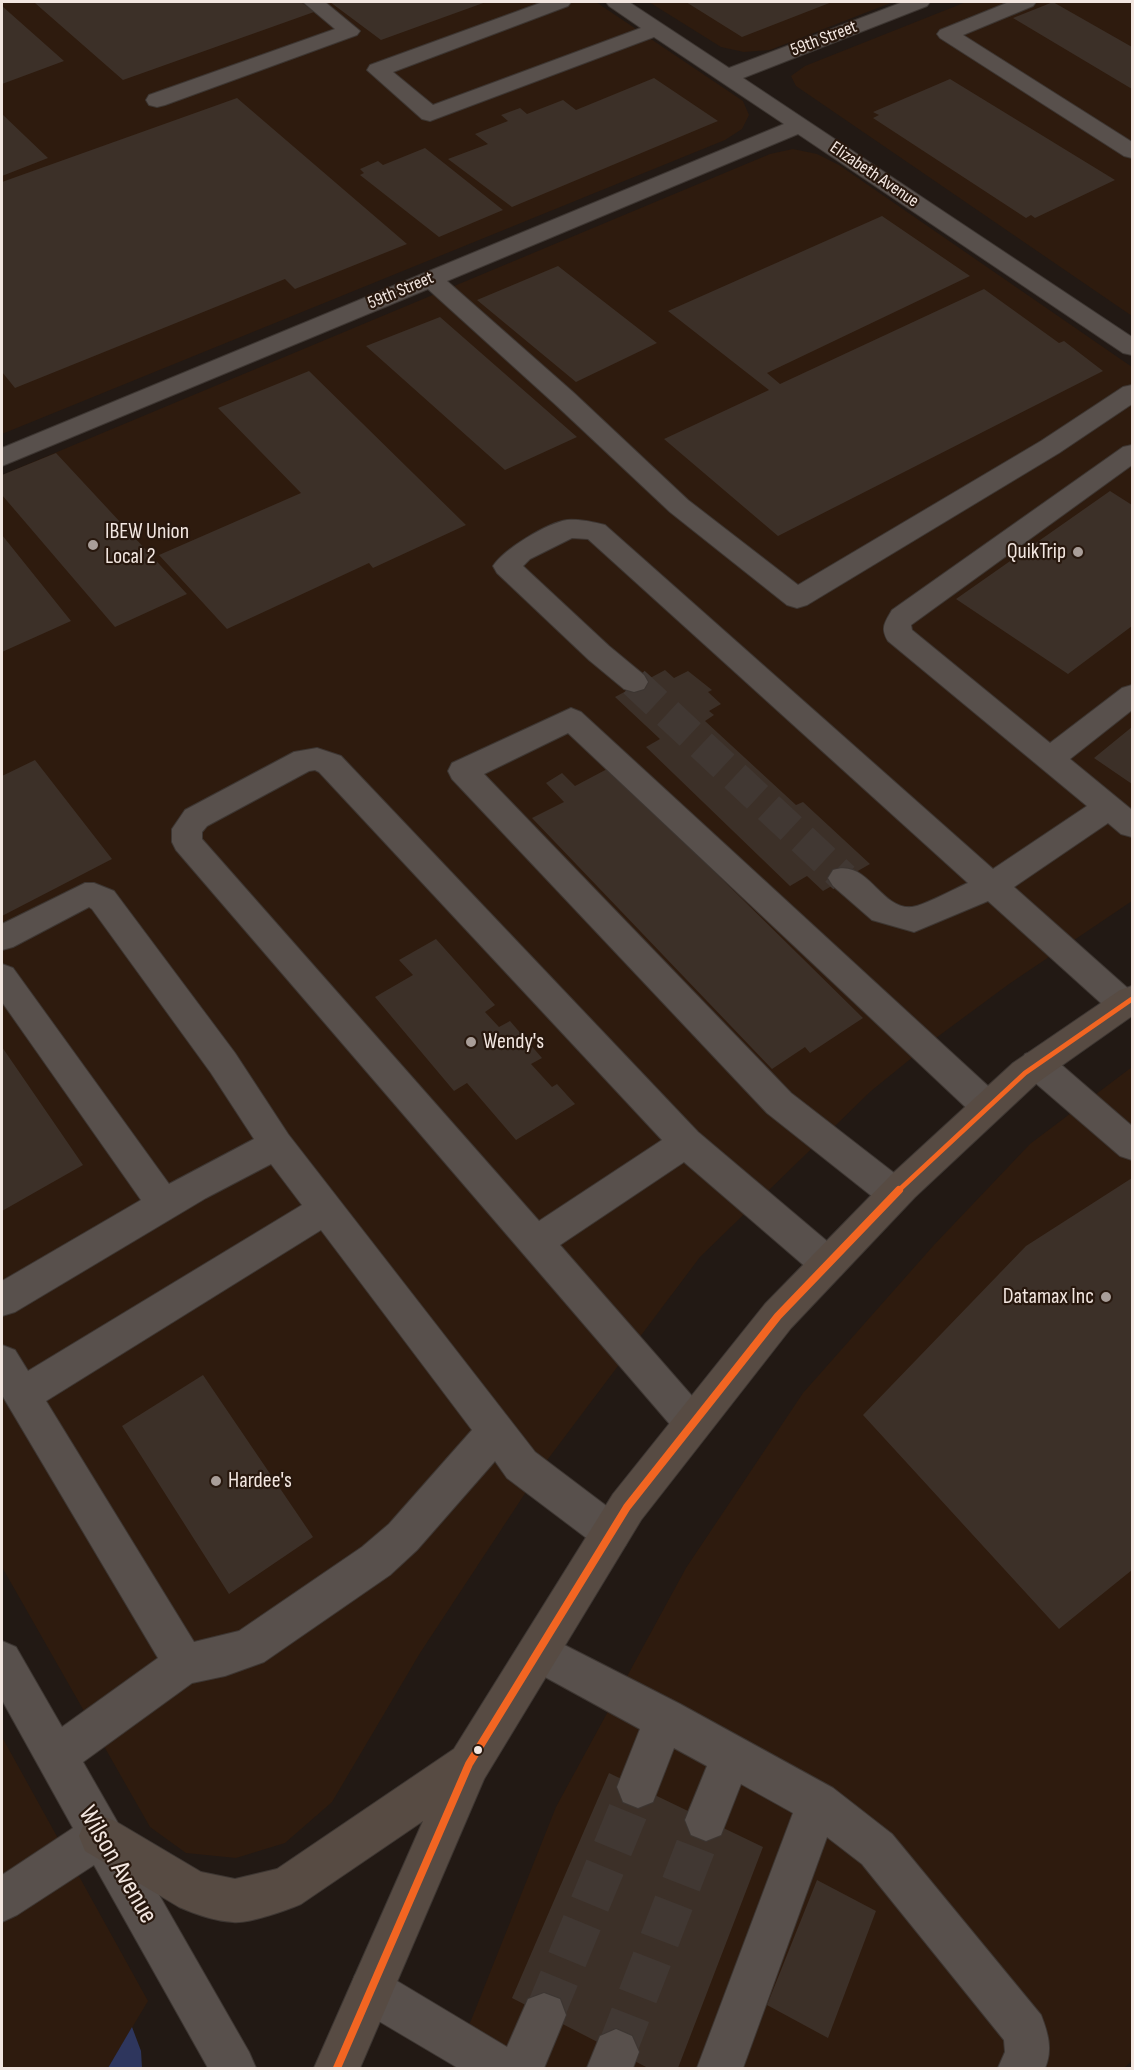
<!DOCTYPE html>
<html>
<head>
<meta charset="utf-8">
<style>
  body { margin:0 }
  #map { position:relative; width:1134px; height:2070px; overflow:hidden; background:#221914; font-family:"Sofia Sans Condensed",sans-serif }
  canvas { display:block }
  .frame { position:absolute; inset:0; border:3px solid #f2e6e0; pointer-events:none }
</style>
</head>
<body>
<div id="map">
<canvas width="1134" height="2070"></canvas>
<div class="frame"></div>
</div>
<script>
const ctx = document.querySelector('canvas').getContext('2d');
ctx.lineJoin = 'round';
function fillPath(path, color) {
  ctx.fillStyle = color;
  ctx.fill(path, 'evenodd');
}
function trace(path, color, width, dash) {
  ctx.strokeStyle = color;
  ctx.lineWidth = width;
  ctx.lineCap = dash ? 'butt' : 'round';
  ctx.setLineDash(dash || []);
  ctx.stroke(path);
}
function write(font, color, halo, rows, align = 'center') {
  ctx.font = font + ' "Sofia Sans Condensed",sans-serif';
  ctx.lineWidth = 4.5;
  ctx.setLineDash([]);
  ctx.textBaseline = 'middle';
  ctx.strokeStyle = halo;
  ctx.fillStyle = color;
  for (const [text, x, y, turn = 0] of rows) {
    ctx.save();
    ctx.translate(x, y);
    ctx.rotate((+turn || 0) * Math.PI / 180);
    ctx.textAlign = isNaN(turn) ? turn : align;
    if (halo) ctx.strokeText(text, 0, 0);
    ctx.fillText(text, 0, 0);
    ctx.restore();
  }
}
fillPath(new Path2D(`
  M 2,2 L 596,2 L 743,101 L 749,115 L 742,129 L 725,140 L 2,434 Z
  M 649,2 L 893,2 L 770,50 L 744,52 L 721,47 Z
  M 966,2 L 1132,2 L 1132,316 L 796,86 L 791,76 L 805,66 Z
  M 793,149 L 817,154 L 839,165 L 1132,367 L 1132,901 L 1009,984 L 940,1035 L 871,1091 L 700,1257 L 545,1463 L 420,1653 L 332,1802 L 285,1843 L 236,1858 L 186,1853 L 150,1827 L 2,1567 L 2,475 L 770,154 Z
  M 1132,1067 L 1132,2061 L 1124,2068 L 452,2068 L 556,1807 L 686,1568 L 803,1393 L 934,1245 L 1030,1144 Z
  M 2,1737 L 148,2001 L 108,2068 L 2,2068 Z`), '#2e1b0e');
fillPath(new Path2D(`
  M 132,2027 L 141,2051 L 142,2068 L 108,2068 Z`), '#2e365d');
fillPath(new Path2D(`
  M 40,2 L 301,2 L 314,12 L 123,80 L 35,3 Z
  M 330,2 L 486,2 L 381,40 Z
  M 686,2 L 832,2 L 742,37 Z
  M 1053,2 L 1132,47 L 1132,89 L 1013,18 Z
  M 2,6 L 64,61 L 2,84 Z
  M 654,78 L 718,121 L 512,207 L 448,159 L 488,144 L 475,134 L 508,121 L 501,115 L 520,108 L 527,114 L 563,100 L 576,110 Z
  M 950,79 L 1115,180 L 1035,218 L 1031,215 L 1026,218 L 873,118 L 879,115 L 873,112 Z
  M 237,98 L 407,244 L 295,289 L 285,279 L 15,388 L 2,372 L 2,182 Z
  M 2,114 L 48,158 L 2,176 Z
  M 425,148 L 503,210 L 439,237 L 360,175 L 364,173 L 360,169 L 378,161 L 383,165 Z
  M 882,216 L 970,276 L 767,373 L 780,384 L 984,289 L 1059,343 L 1064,341 L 1103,371 L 778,536 L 664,439 L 769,390 L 668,311 Z
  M 558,266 L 657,343 L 576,382 L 477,300 Z
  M 440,317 L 577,437 L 505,470 L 366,346 Z
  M 309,371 L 466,525 L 373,568 L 369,563 L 227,629 L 159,555 L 301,493 L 218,408 Z
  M 56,453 L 187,594 L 115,627 L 2,495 L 2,475 Z
  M 1110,491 L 1132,505 L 1132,626 L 1068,674 L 956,599 Z
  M 2,535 L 71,621 L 2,652 Z
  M 665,670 L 674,678 L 688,671 L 712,690 L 708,692 L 721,704 L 709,711 L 714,715 L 705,721 L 796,805 L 803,802 L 870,864 L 823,891 L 807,876 L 790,886 L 646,747 L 660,739 L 615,697 Z
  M 1132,727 L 1132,784 L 1094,758 Z
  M 35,760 L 112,859 L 2,916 L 2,776 Z
  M 609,768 L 863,1018 L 810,1053 L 805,1047 L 772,1069 L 532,818 L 564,802 L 546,783 L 562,773 L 575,786 Z
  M 436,939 L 495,1005 L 485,1012 L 499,1027 L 510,1021 L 542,1058 L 531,1064 L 552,1087 L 557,1084 L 575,1104 L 516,1140 L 467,1083 L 454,1091 L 375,997 L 413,975 L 399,960 Z
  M 2,1047 L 83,1165 L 2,1211 Z
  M 1132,1178 L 1132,1570 L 1059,1629 L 863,1415 L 1026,1246 Z
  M 203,1375 L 313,1537 L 229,1594 L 122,1426 Z
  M 609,1773 L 763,1847 L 678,2068 L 648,2068 L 512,1998 Z
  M 817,1880 L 876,1911 L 828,2038 L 767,2005 Z`), '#3c3028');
trace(new Path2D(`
  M 634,682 L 844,878`), '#413833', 31, [31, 15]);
trace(new Path2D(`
  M 544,2015 L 638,1787
  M 616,2052 L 706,1820`), '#413833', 40, [40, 20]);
const minor = new Path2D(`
  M 303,2 L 325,2 L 360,31 L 357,35 L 165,105 L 157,107 L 149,105 L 146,100 L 149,95 L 335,29 Z
  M 543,2 L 571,2 L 568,6 L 393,72 L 433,105 L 641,28 L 609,6 L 606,2 L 629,2 L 729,68 L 903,2 L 930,2 L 927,6 L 743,78 L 1132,337 L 1132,355 L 1123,353 L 798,134 L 447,281 L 574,393 L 688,500 L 798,585 L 1041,441 L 1123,387 L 1132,385 L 1132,404 L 1059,453 L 807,605 L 797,608 L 787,605 L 670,512 L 556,405 L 428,289 L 2,466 L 2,448 L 784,124 L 654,37 L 430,121 L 422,119 L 367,70 L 370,65 Z
  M 1009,2 L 1036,2 L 1033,6 L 963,35 L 1132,142 L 1132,158 L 1124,156 L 940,38 L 937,34 L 940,30 Z
  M 1132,445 L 1132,465 L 911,625 L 912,630 L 1050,743 L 1122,688 L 1132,685 L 1132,710 L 1070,759 L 1132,810 L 1132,837 L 1121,834 L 1108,823 L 1014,887 L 1132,992 L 1132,1014 L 1124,1017 L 1112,1013 L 988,901 L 914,932 L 872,920 L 833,886 L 828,878 L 833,870 C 868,858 880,910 912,907 C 923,906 956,888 968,883 L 588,539 L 572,538 L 530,559 L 523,566 L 609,646 L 644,675 L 648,682 L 644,689 L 634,692 L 624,689 L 589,660 L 497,573 L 493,566 C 504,549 547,523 567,520 C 579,519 593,522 605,525 L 993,869 L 1087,806 L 888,641 C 880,628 885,622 892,610 L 1123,447 Z
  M 571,708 L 581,712 L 1000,1097 L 1005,1107 L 1000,1117 L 988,1121 L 976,1117 L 568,733 L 484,774 L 791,1093 L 907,1183 L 912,1194 L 907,1205 L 895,1209 L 883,1205 L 767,1113 L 452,779 L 448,771 L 452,763 Z
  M 317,748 L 341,756 L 698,1132 L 841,1253 L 846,1264 L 841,1275 L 828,1280 L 815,1275 L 684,1162 L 560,1245 L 706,1412 L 712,1424 L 706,1436 L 693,1442 L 680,1436 L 176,850 L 172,842 L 172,829 L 185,810 L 294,752 ZM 315,770 L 319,772 L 662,1140 L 539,1221 L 202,839 L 202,832 L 207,826 L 309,771 Z
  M 85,883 L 94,883 L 114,891 L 235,1053 L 288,1134 L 535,1452 L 625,1520 L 631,1533 L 625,1546 L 611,1552 L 597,1546 L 507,1478 L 495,1461 L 417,1550 L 390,1575 L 264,1662 L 225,1676 L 192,1683 L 83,1762 L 249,2052 L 256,2068 L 208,2068 L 94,1865 L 17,1915 L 2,1922 L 2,1875 L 73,1828 L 2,1700 L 2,1641 L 16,1647 L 62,1727 L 158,1658 L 2,1395 L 2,1345 L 15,1350 L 28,1371 L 302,1205 L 271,1164 L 206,1198 L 15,1312 L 2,1316 L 2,1281 L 141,1200 L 2,1002 L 2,964 L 13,968 L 169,1184 L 254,1139 L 211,1073 L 92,909 L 89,907 L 13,947 L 2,950 L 2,924 ZM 321,1230 L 472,1430 L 389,1524 L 362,1547 L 239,1631 L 194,1642 L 46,1401 Z
  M 1037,1050 L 1049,1054 L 1132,1126 L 1132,1160 L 1120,1156 L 1025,1074 L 1020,1064 L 1025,1054 Z
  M 539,1632 L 680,1704 L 833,1788 L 892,1834 L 1041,2015 C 1048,2033 1053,2050 1045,2068 L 998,2068 L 1005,2052 L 1004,2040 L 862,1864 L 827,1837 L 743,2068 L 697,2068 L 793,1813 L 741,1784 L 721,1835 L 706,1841 L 691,1835 L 685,1820 L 707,1766 L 674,1748 L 653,1802 L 638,1808 L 623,1802 L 617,1787 L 640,1729 L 525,1666 L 519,1652 L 525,1638 Z
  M 371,1969 L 387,1975 L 507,2047 L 528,1999 L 544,1993 L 560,1999 L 566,2015 L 544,2068 L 458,2068 L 355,2007 L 349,1991 L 355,1975 Z
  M 616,2029 L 632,2036 L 639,2052 L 633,2068 L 587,2068 L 600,2036 Z`);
const major = new Path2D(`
  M 1132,986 L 1132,1016 L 1037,1083 L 915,1197 L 791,1328 L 641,1520 L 484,1779 L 360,2068 L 314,2068 L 423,1821 L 301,1904 C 287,1910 248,1924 233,1922 C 215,1921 195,1914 179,1907 L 85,1851 L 79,1836 L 85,1821 L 100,1815 L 115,1821 L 201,1872 L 235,1879 L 277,1869 L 454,1749 L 613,1494 L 765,1304 L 891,1175 L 1013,1063 L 1120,990 Z`);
trace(minor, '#3d3632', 2);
trace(major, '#3d3632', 2);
fillPath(minor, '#58504c');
fillPath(major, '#574b43');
trace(new Path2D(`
  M 898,1191 L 1025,1073 L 1132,999`), '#f26522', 5);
trace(new Path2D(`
  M 337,2068 L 469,1764 L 627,1507 L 778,1316 L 899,1190`), '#f26522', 8);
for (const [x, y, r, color] of [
  [93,545,6,"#a99e99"],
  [1078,552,6,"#a99e99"],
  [471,1042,6,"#a99e99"],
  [1106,1297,6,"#a99e99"],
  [216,1481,6,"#a99e99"],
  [478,1750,5,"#f2e6e0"]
]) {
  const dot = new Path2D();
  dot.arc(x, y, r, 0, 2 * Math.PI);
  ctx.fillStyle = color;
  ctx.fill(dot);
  trace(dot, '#28180e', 2);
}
write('18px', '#f2e6e0', '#28180e', [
  ["59th Street",824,39,-21],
  ["Elizabeth Avenue",874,175,34],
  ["59th Street",401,291,-23]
]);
write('22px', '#f2e6e0', '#28180e', [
  ["IBEW Union",105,532],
  ["Local 2",105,557],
  ["QuikTrip",1066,552,"right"],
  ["Wendy's",483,1042],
  ["Datamax Inc",1094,1297,"right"],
  ["Hardee's",228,1481]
], 'left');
write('27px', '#f2e6e0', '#28180e', [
  ["Wilson Avenue",117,1865,60]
]);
</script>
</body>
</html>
